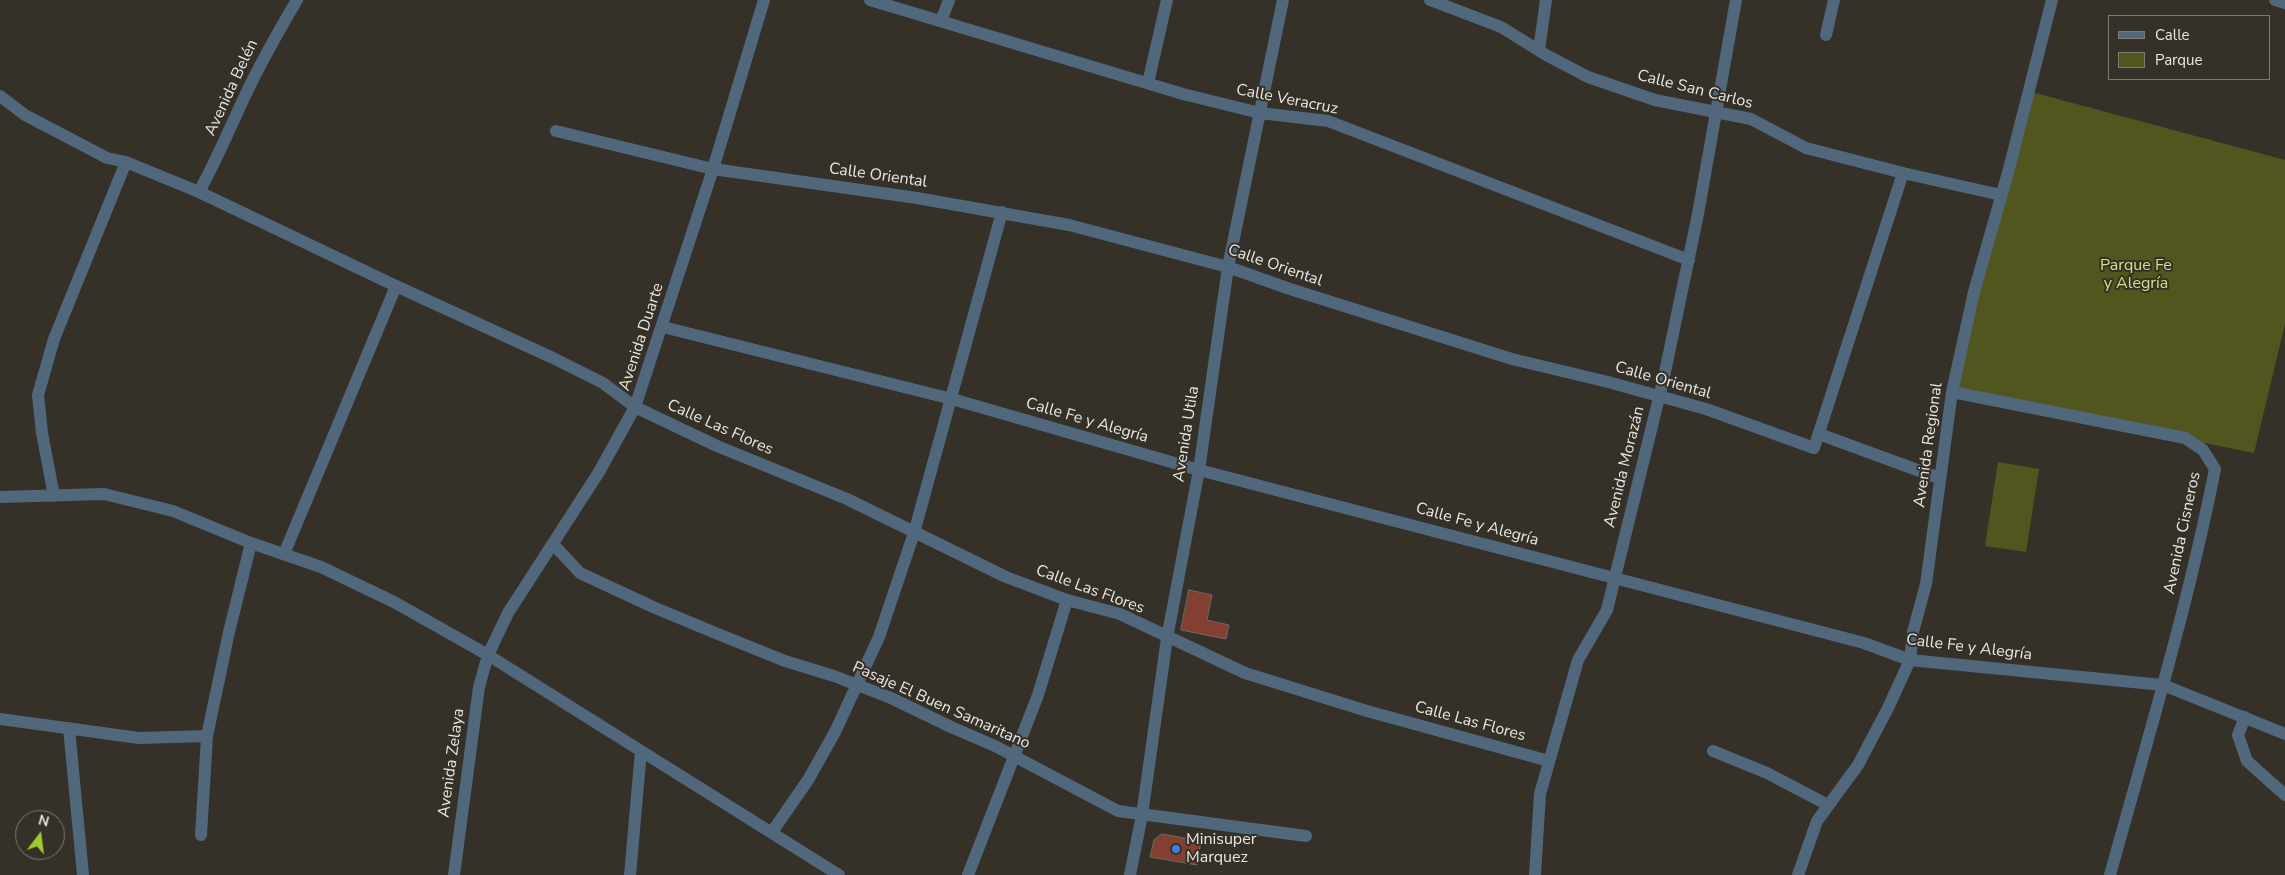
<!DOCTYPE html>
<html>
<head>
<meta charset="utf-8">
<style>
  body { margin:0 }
  #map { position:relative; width:2285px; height:875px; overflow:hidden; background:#353129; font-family:"Nunito Sans",sans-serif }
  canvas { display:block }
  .legend { position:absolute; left:2108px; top:15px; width:162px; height:65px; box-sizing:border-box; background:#353129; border:1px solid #7d7973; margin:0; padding:6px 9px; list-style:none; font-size:15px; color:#e8e6e1 }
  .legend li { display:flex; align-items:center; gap:10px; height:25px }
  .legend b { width:25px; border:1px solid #7d7973 }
  .north { position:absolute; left:15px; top:810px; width:50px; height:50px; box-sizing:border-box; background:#353129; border:1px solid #7d7973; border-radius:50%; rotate:15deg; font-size:14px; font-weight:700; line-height:20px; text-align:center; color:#e8e6e1 }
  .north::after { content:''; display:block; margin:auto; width:18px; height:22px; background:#9fca2d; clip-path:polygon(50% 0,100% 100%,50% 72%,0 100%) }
</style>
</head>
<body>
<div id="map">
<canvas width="2285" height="875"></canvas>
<ul class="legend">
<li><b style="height:6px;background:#50677c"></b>Calle</li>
<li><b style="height:14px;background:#50561e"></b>Parque</li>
</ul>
<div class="north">N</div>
</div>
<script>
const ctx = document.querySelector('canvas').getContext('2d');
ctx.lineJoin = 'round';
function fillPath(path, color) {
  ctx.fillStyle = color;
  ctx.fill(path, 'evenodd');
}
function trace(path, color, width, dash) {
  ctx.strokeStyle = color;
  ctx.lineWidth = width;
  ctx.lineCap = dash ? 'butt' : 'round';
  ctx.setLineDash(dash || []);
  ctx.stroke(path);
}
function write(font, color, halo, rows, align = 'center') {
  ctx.font = font + ' "Nunito Sans",sans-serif';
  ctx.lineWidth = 4;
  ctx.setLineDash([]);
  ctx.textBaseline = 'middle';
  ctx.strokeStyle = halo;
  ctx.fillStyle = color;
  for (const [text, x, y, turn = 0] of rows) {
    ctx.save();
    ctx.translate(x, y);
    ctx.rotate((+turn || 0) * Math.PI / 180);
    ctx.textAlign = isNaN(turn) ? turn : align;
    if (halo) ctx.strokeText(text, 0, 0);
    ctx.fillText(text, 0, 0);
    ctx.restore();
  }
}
fillPath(new Path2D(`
  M 2028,91 L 2285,160 L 2285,324 L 2254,453 L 1952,392 Z
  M 1998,462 L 2039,469 L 2026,552 L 1985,546 Z`), '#50561e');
const building = new Path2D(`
  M 1189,590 L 1212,595 L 1207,620 L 1229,625 L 1226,639 L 1181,630 Z
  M 1162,834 L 1201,841 L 1197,865 L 1150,857 L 1154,840 Z`);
fillPath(building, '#823f32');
trace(building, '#726765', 1);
trace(new Path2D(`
  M 870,0 L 1183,94 L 1260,113 L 1328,121 L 1689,260
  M 1430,0 L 1501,27 L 1546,55 L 1588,77 L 1655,100 L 1751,119 L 1806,148 L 1903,173 L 2001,195
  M 2275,0 L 2285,3
  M 941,21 L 949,0
  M 1826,35 L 1834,0
  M 1539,50 L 1546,0
  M 1148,83 L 1167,0
  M 0,96 L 25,115 L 107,158 L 126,162 L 199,192 L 396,286 L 553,358 L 603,383 L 635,407 L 717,446 L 847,499 L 1006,577 L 1067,600 L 1120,614 L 1245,673 L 1367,711 L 1549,761
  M 556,131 L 713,169 L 917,198 L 1069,225 L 1228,267 L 1290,289 L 1512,359 L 1608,382 L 1706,409 L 1814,448 L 1903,173
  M 199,192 C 216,161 229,130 244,98 C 260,64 278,32 297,0
  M 663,327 L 952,399 L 1199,470 L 1864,643 L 1910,660 L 2163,685 L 2285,734
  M 1952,392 L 2185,438 L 2203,450 L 2215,469 C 2188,606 2147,741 2110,875
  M 1819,434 L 1939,478
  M 54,496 L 42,433 L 38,395 L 54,339 L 126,162
  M 0,497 L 104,494 L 173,511 L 251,543 L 321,567 L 394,602 L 488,655 L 839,875
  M 553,544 L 580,573 L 653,607 L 713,632 L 785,661 L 834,676 L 891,698 L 951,727 L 995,746 L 1118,811 L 1306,836
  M 284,554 L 396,286
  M 2245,717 L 2238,735 L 2247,761 L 2285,795
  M 0,719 L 139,738 L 207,736
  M 69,728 L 83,875
  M 1713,751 L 1767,773 L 1828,805
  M 772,832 L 808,780 L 835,732 L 879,637 L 914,533 L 1002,212
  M 201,835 L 207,736 L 229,632 L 251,543
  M 454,875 L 479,687 L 488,655 L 508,613 L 599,472 L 635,407 L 713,169 L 764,0
  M 630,875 L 641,751
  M 968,875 L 1038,695 L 1067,600
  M 1130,875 L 1142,815 L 1167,638 L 1199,470 L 1228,267 L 1283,0
  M 1535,875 L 1540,794 L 1578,660 L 1607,610 L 1664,377 L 1698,214 L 1736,0
  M 1798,875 L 1817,821 L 1858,765 L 1888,708 L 1910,660 L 1913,632 L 1926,584 L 1952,392 L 1974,292 L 2009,169 L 2052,0`), '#50677c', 12);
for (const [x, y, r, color] of [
  [1176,849,5,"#3f7fe0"]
]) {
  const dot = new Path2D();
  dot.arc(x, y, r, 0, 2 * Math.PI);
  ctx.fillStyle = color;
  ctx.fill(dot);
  trace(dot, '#353129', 2);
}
write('16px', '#e8e6e1', '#353129', [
  ["Avenida Belén",232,88,-65],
  ["Calle San Carlos",1695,90,14],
  ["Calle Veracruz",1287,100,11],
  ["Calle Oriental",878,176,8],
  ["Calle Oriental",1275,266,19],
  ["Avenida Duarte",642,337,-72],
  ["Calle Oriental",1663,381,16],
  ["Calle Fe y Alegría",1087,421,16],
  ["Calle Las Flores",720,428,24],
  ["Avenida Utila",1187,434,-81],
  ["Avenida Regional",1929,445,-82],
  ["Avenida Morazán",1625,467,-76],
  ["Calle Fe y Alegría",1477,525,15],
  ["Avenida Cisneros",2183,533,-78],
  ["Calle Las Flores",1090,590,20],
  ["Calle Fe y Alegría",1969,648,7],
  ["Pasaje El Buen Samaritano",941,706,24],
  ["Calle Las Flores",1470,722,15],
  ["Avenida Zelaya",452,763,-82]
]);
write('16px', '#d4e07b', '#353129', [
  ["Parque Fe",2136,266],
  ["y Alegría",2136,284]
]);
write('16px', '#e8e6e1', '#353129', [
  ["Minisuper",1186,840],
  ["Marquez",1186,858]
], 'left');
</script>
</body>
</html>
